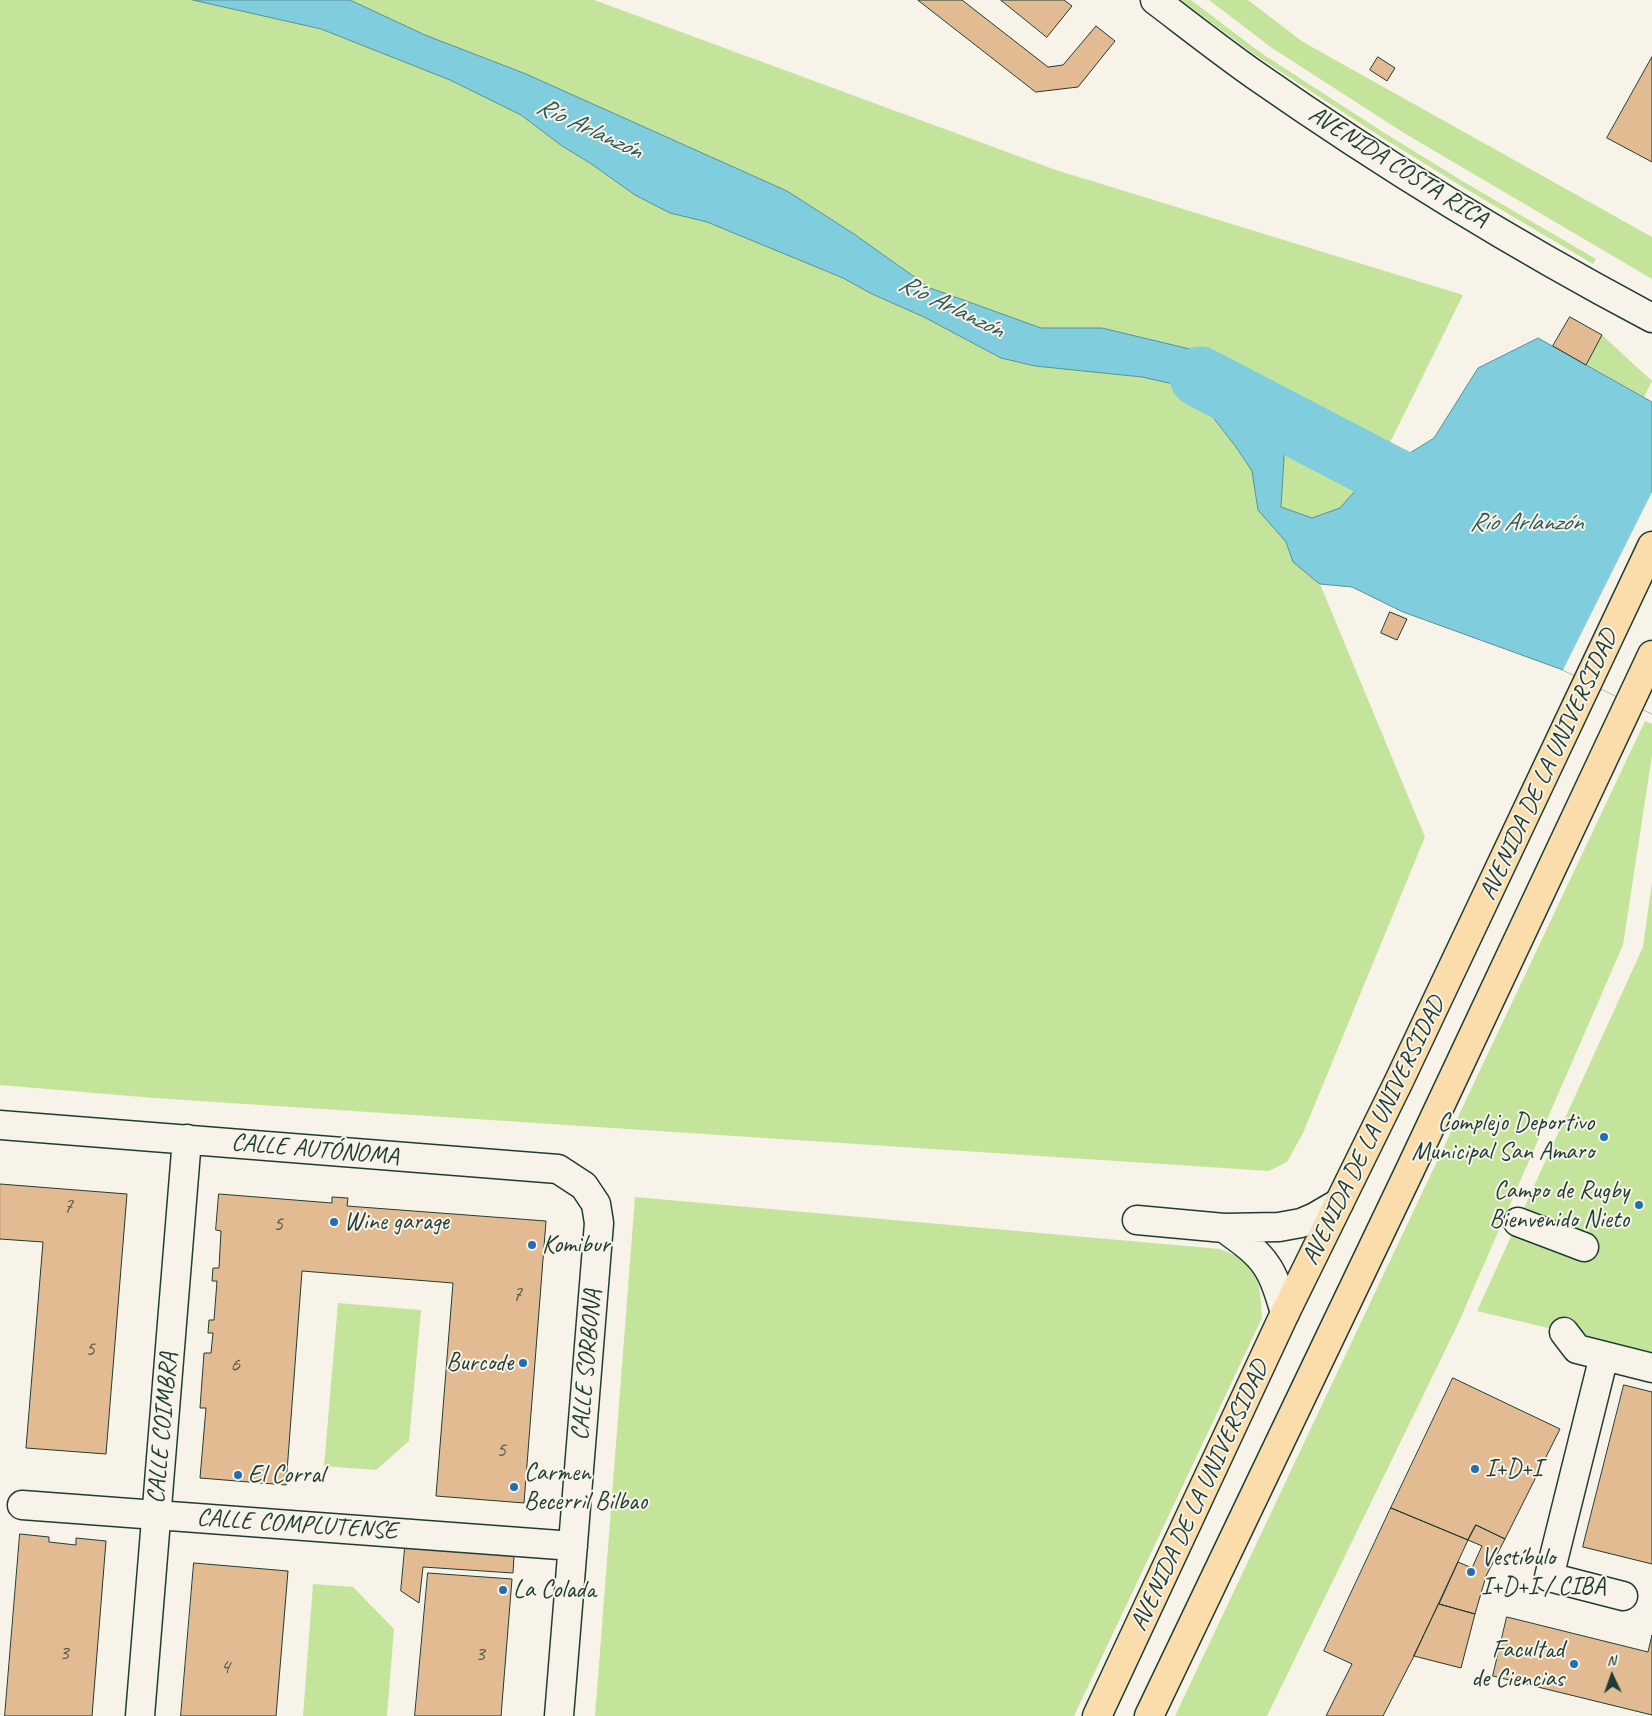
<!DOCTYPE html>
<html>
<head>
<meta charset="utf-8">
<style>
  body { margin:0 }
  #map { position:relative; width:1652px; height:1716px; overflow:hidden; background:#f7f3e8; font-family:Caveat,sans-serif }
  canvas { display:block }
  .north { position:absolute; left:1587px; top:1651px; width:50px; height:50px; -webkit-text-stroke:4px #f7f3e8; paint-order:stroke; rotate:357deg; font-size:14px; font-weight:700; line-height:20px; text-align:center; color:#1f3d34 }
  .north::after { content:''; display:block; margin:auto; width:18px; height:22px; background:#1f3d34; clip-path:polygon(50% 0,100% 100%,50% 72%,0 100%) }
</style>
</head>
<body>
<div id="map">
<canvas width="1652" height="1716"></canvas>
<div class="north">N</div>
</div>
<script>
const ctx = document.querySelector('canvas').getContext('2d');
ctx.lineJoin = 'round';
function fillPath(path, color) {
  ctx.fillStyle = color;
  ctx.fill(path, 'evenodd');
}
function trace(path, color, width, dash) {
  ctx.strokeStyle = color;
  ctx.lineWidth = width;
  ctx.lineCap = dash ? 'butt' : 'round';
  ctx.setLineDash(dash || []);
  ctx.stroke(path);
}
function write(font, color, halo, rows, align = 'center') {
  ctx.font = font + ' Caveat,sans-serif';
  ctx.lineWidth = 4;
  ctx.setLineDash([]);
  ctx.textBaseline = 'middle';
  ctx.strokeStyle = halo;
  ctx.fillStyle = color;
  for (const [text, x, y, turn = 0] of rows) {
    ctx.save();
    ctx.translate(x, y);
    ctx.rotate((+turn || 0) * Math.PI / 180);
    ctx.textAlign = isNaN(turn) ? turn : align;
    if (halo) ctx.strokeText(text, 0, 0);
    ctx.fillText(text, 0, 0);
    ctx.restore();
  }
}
fillPath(new Path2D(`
  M 0,0 L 594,0 L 1056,170 L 1463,295 L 1320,584 L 1425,837 L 1303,1133 L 1287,1162 L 1269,1171 L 154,1098 L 0,1085 Z
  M 1181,0 L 1191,0 L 1261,53 L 1383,132 L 1464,182 L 1596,259 L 1593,264 L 1461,186 L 1378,135 L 1255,55 Z
  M 1209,0 L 1248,0 L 1303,42 L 1652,237 L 1652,279 L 1404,133 L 1272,48 Z
  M 1602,335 L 1652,381 L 1644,397 L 1586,365 Z
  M 1645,721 L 1652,724 L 1652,755 L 1623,945 L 1458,1324 L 1267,1716 L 1175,1716 Z
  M 1652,882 L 1652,1353 L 1477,1311 L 1643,947 Z
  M 635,1197 L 1220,1249 C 1227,1252 1236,1255 1242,1259 C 1261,1273 1261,1297 1262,1318 L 1074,1716 L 595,1716 Z
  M 338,1303 L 421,1310 L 409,1441 L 376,1470 L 324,1466 Z
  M 313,1584 L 353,1587 L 394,1629 L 387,1716 L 303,1716 Z`), '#c4e49c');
const water = new Path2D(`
  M 193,0 L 350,0 L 425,35 L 526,74 L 787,191 L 854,234 L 930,288 L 1041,328 L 1102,328 L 1198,351 L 1228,368 L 1265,398 L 1280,426 L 1284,458 L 1281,507 L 1312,518 L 1340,508 L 1363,482 L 1434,438 L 1478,368 L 1538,338 L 1652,402 L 1652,714 L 1563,670 L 1403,612 L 1352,587 L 1320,584 L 1316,581 L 1293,562 L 1286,542 L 1258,510 L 1252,471 L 1236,447 L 1212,416 L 1178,385 L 1142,377 L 1035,366 L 1001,358 L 924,317 L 872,294 L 843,278 L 707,222 L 670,213 L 635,195 L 590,163 L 562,146 L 521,115 L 450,80 L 321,29 Z`);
fillPath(water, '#7fcddd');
trace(water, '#599399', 1);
fillPath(new Path2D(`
  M 1652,492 L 1652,714 L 1563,670 Z`), '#f7f3e8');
trace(new Path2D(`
  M 1200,377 L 1388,475 L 1458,508`), '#7fcddd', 61);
const building = new Path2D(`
  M 918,0 L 962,0 L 1048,67 L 1063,65 L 1096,26 L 1115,41 L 1078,87 L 1036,92 Z
  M 1001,0 L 1064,0 L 1072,6 L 1047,37 Z
  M 1378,57 L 1395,68 L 1387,81 L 1370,70 Z
  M 1652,57 L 1652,162 L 1607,138 Z
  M 1570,317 L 1602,335 L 1586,365 L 1553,346 Z
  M 1390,612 L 1407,619 L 1397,640 L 1381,633 Z
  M 0,1184 L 127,1194 L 106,1454 L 26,1448 L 43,1242 L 0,1239 Z
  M 219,1194 L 332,1203 L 332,1197 L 348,1198 L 347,1206 L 546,1221 L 524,1503 L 436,1496 L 453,1283 L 302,1271 L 286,1485 L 200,1478 L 206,1408 L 200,1408 L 204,1353 L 211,1353 L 213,1333 L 208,1333 L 209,1320 L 214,1320 L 217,1281 L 212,1281 L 213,1268 L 219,1268 L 221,1231 L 216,1230 Z
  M 1453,1378 L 1560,1429 L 1505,1539 L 1476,1525 L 1468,1540 L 1391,1508 Z
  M 1624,1385 L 1652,1392 L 1652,1564 L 1583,1547 Z
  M 1391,1508 L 1468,1540 L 1414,1656 L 1383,1716 L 1326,1716 L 1352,1664 L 1324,1651 Z
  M 1476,1525 L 1505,1539 L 1486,1576 L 1475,1614 L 1439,1604 L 1458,1562 L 1472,1568 L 1482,1546 L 1468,1540 Z
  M 20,1534 L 49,1537 L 49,1542 L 76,1545 L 76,1538 L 106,1541 L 92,1716 L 5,1716 Z
  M 405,1548 L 514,1556 L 513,1573 L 423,1567 L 419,1603 L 401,1591 Z
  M 194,1563 L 288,1571 L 276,1716 L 181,1716 Z
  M 428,1573 L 512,1579 L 501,1716 L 415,1716 Z
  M 1439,1604 L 1475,1614 L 1461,1668 L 1414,1656 Z
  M 1507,1617 L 1648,1652 L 1652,1635 L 1652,1715 L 1493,1676 Z`);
fillPath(building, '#e3bb93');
trace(building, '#1f3d34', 1);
const minor = new Path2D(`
  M 1155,0 C 1188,25 1221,51 1255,75 C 1381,163 1516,246 1652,318
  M 0,1125 L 558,1169 L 584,1186 L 596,1204 L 599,1223 L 559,1716
  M 1137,1220 L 1224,1228 L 1279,1227 L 1301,1223 L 1315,1217 L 1339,1203
  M 1518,1222 L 1584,1247
  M 1224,1228 C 1239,1239 1256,1250 1266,1265 C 1276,1279 1280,1297 1285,1313
  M 1564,1332 L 1577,1349 L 1652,1368
  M 1604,1356 L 1549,1577 L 1623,1596
  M 22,1505 L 573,1546
  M 140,1716 L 187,1139`);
const major = new Path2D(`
  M 1097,1716 L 1285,1313 L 1399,1081 L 1652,546
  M 1149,1716 L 1409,1172 L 1652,655`);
trace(minor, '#1f3d34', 31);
trace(major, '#1f3d34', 31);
trace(minor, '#f7f3e8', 28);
trace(major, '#fbddab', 28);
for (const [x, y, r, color] of [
  [1604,1137,5,"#1f6fb2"],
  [1639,1205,5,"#1f6fb2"],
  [334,1222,5,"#1f6fb2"],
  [532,1245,5,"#1f6fb2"],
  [523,1363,5,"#1f6fb2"],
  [1475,1469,5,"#1f6fb2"],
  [238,1475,5,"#1f6fb2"],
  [514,1487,5,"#1f6fb2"],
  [1471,1572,5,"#1f6fb2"],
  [503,1590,5,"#1f6fb2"],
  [1574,1664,5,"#1f6fb2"]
]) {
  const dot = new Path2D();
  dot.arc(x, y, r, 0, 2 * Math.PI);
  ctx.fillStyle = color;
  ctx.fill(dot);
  trace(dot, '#f7f3e8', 2);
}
write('22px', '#505c4c', null, [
  ["7",68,1206],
  ["5",278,1224],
  ["7",517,1294],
  ["5",90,1349],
  ["6",235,1365],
  ["5",501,1450],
  ["3",64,1653],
  ["3",480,1654],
  ["4",225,1667]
]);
write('25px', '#1f3d34', '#f7f3e8', [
  ["AVENIDA COSTA RICA",1398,167,32],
  ["AVENIDA DE LA UNIVERSIDAD",1549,765,-65],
  ["AVENIDA DE LA UNIVERSIDAD",1374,1131,-64],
  ["CALLE AUTÓNOMA",315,1150,5],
  ["CALLE SORBONA",587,1365,-85],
  ["CALLE COIMBRA",163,1428,-85],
  ["AVENIDA DE LA UNIVERSIDAD",1200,1496,-65],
  ["CALLE COMPLUTENSE",297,1525,4]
]);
write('25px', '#1f3d34', '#f7f3e8', [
  ["Complejo Deportivo",1594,1123,"right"],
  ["Municipal San Amaro",1594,1152,"right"],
  ["Campo de Rugby",1629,1191,"right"],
  ["Bienvenido Nieto",1629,1220,"right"],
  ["Wine garage",344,1222],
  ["Komibur",542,1245],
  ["Burcode",513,1363,"right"],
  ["I+D+I",1485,1469],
  ["Carmen",524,1473],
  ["Becerril Bilbao",524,1502],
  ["El Corral",248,1475],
  ["Vestíbulo",1481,1558],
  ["I+D+I / CIBA",1481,1587],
  ["La Colada",513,1590],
  ["Facultad",1564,1650,"right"],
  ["de Ciencias",1564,1679,"right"]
], 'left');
write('italic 26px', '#325a56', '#f7f3e8', [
  ["Río Arlanzón",589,129,25],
  ["Río Arlanzón",951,307,26],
  ["Río Arlanzón",1526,523]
]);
</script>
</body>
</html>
